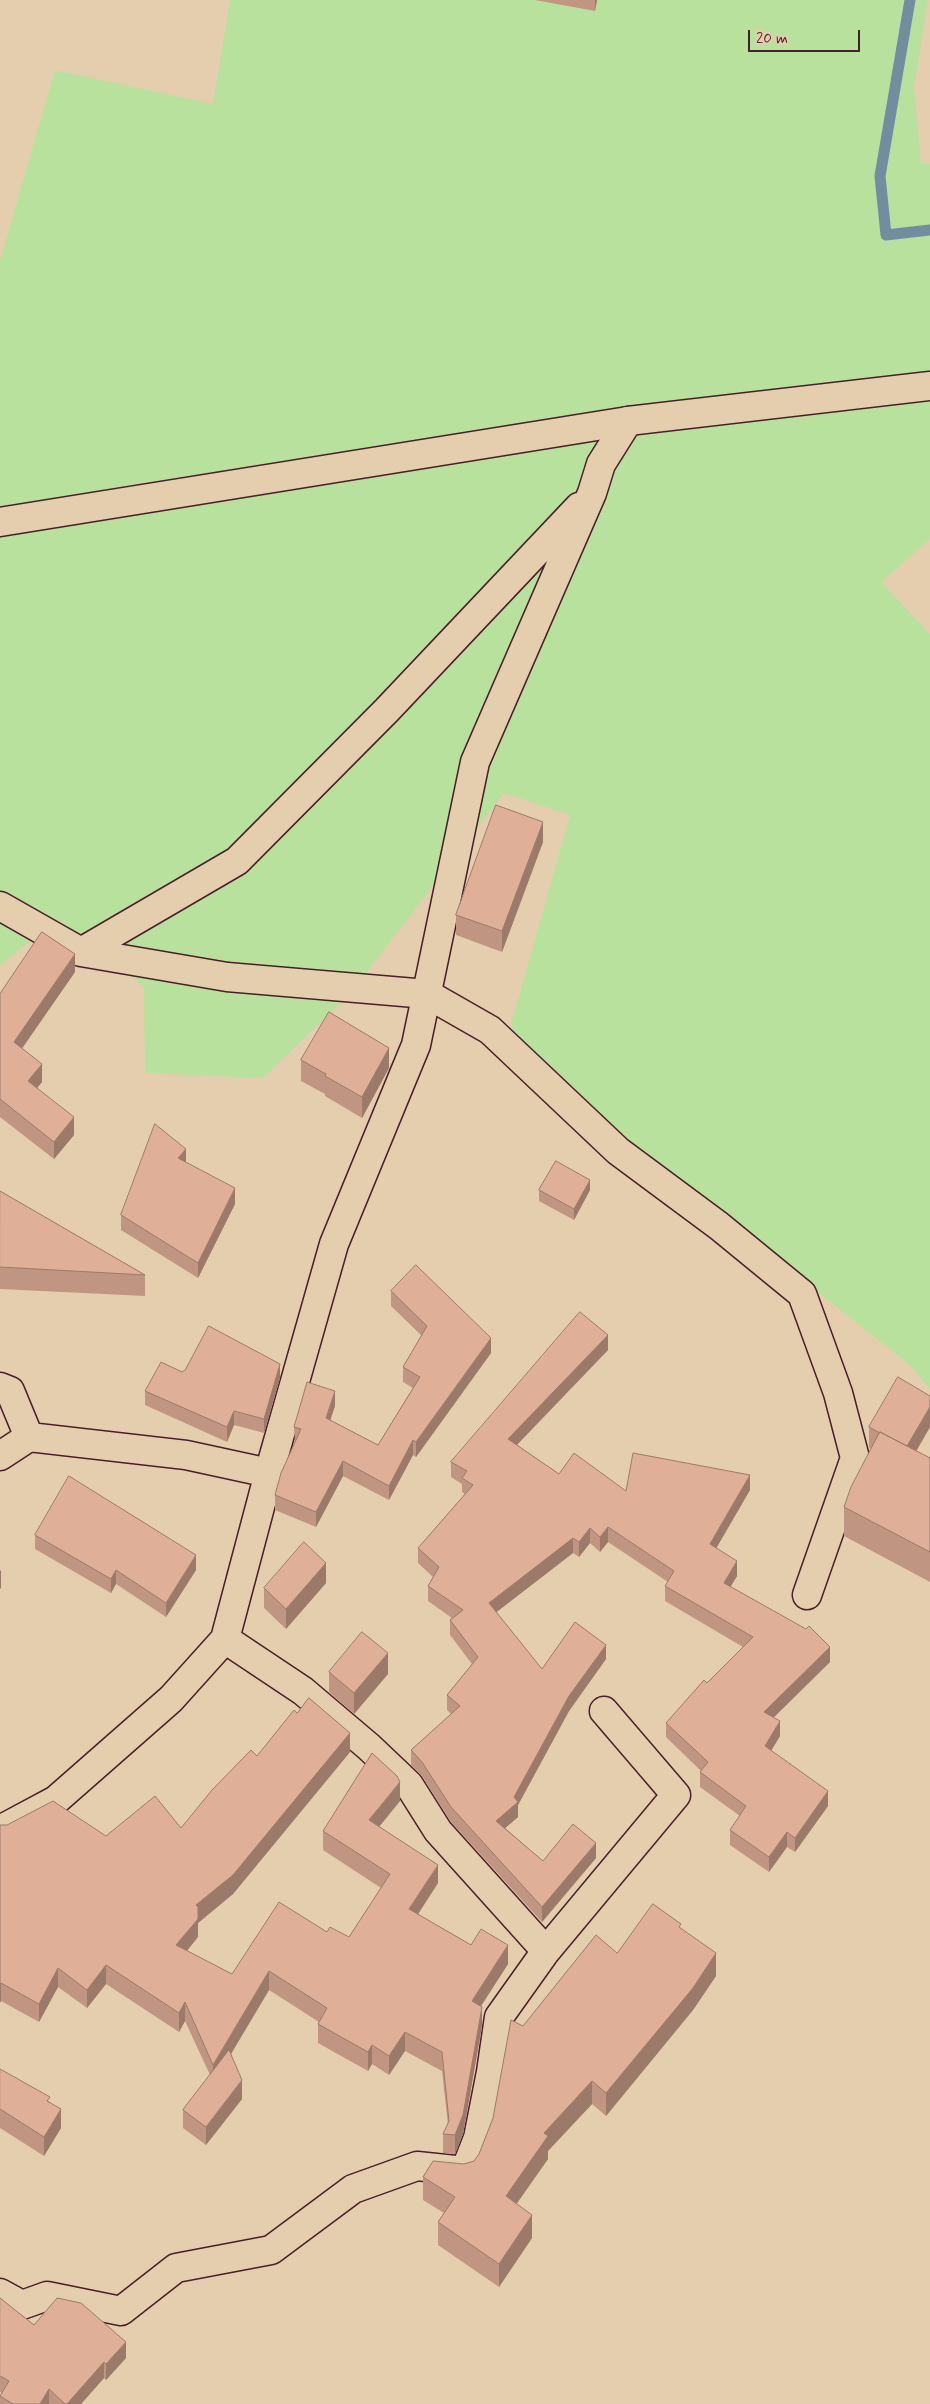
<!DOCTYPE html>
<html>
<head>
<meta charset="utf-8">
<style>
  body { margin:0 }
  #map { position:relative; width:930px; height:2404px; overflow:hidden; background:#e5ceae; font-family:Mynerve,sans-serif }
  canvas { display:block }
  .scale { position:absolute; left:748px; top:30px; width:112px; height:22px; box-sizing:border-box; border:2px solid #4a1f2b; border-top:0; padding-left:6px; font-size:15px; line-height:18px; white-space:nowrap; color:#4a1f2b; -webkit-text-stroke:4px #e5ceae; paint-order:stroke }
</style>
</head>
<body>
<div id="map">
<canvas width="930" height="2404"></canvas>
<div class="scale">20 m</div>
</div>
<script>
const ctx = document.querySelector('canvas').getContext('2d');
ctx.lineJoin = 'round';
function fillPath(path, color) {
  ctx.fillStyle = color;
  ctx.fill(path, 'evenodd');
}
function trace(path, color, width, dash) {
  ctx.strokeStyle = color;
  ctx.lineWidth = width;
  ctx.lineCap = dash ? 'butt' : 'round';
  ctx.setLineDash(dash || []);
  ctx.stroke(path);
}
fillPath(new Path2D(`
  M 230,0 L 928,0 L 914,87 L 921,164 L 930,164 L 930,539 L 881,582 L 930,634 L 930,1389 L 909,1364 L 505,1046 L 570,815 L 504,793 L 350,994 L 263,1078 L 145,1073 L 144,987 L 58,919 L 0,965 L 0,261 L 55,70 L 213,104 Z`), '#b8e19d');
trace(new Path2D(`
  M 910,0 L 880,176 L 886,235 L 930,230`), '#728d9f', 11);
const street = new Path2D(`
  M 0,906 L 81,952 L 227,977 L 427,994 L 490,1030 L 618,1151 L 719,1226 L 802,1294 L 838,1393 L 855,1458 L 807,1595
  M 81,952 L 237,861 L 387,710 L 579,507
  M 0,1387 L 10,1391 L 29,1437
  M 0,1456 L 29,1437 L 186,1455 L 269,1473
  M 225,1639 L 303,1691 L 369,1747 L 409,1785 L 438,1831 L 546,1951 L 676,1795 L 604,1711
  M 0,1830 L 56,1800 L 171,1699 L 225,1639 L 269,1473 L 334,1244 L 416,1045 L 475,762 L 592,493 L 601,464 L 628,421
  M 0,2293 L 22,2305 L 47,2296 L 121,2311 L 176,2268 L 271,2250 L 353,2189 L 417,2166 L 465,2171 L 478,2138 L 491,2072 L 499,2017 L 546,1951`);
const secondary = new Path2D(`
  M 0,522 L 628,421 L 930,386`);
trace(street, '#4a1f2b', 31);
trace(secondary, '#4a1f2b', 31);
trace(street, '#e5ceae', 28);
trace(secondary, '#e5ceae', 28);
fillPath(new Path2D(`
  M 535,0 L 597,0 L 595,11 Z
  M 543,842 L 502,952 L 456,935 L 456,915 Z
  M 75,972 L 22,1048 L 42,1082 L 37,1088 L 74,1135 L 54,1159 L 0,1117 L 0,994 Z
  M 301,1060 L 389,1068 L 362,1118 L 325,1096 L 325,1094 L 301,1081 Z
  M 186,1162 L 235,1204 L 198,1278 L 121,1230 L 121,1215 Z
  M 539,1190 L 590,1190 L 574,1220 L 539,1201 Z
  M 0,1191 L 145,1275 L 145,1296 L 0,1289 Z
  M 391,1291 L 491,1353 L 416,1457 L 413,1455 L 389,1500 L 343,1476 L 316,1527 L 275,1510 L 275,1495 L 295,1442 L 294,1427 L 335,1406 L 330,1420 L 378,1445 L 413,1388 L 403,1382 L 403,1367 L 422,1336 L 391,1306 Z
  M 608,1350 L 517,1445 L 559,1474 L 626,1491 L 750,1490 L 716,1548 L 737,1576 L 730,1587 L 830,1662 L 773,1718 L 780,1736 L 771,1751 L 828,1806 L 795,1852 L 787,1847 L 769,1872 L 730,1845 L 730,1830 L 740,1816 L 700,1787 L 700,1772 L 701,1771 L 666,1737 L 666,1723 L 743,1647 L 665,1601 L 665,1586 L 668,1582 L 608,1542 L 600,1552 L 590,1543 L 579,1557 L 573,1553 L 496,1612 L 542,1669 L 606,1659 L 569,1711 L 518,1805 L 518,1817 L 505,1828 L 543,1861 L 596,1858 L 542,1922 L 451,1822 L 422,1776 L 411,1765 L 411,1750 L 451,1714 L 447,1710 L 447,1695 L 472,1664 L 450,1635 L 450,1620 L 452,1618 L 428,1601 L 428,1586 L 433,1577 L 418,1563 L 418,1548 L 465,1494 L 462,1492 L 462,1484 L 451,1477 L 451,1462 Z
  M 182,1372 L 280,1378 L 264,1433 L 234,1425 L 227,1442 L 145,1405 L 145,1391 Z
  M 930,1396 L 930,1427 L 916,1451 L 930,1458 L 930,1582 L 844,1536 L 844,1507 L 872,1449 L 869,1447 L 869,1427 Z
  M 35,1535 L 196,1570 L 166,1617 L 116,1584 L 111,1593 L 35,1549 Z
  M 326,1583 L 286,1629 L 264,1608 L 264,1588 Z
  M 329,1672 L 388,1674 L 354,1714 L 329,1692 Z
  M 350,1752 L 233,1894 L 198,1923 L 198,1937 L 187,1951 L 232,1974 L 327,1932 L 349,1937 L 381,1888 L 323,1850 L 323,1831 L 400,1801 L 379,1827 L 438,1883 L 418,1914 L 471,1945 L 508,1964 L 481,2006 L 482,2026 L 463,2134 L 455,2154 L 443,2153 L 443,2134 L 448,2125 L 442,2071 L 405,2051 L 389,2075 L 372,2064 L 368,2071 L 318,2043 L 318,2024 L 319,2022 L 269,1990 L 231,2054 L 242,2099 L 206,2145 L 183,2128 L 183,2110 L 210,2075 L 185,2021 L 179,2032 L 106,1984 L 87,2008 L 58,1987 L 39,2022 L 1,2001 L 0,1825 L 106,1836 L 181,1828 L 257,1756 Z
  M 681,1928 L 716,1976 L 693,2010 L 606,2116 L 592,2104 L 548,2151 L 548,2159 L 516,2204 L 532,2238 L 499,2287 L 438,2245 L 438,2222 L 444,2213 L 423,2200 L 423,2177 L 474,2161 L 479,2154 L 493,2118 L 523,2026 L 617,1953 Z
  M 0,2069 L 50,2102 L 61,2128 L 44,2156 L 0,2128 Z
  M 0,2298 L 34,2325 L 126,2358 L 106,2380 L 104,2378 L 81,2404 L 0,2404 L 0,2396 L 2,2393 L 0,2392 Z`), '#c09682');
fillPath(new Path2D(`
  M 595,0 L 597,0 L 595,11 Z
  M 543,822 L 543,842 L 502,952 L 502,931 Z
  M 75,954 L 75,972 L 14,1060 L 14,1042 Z
  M 389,1048 L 389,1068 L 362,1118 L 362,1097 Z
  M 42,1064 L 42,1082 L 28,1099 L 28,1081 Z
  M 74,1117 L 74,1135 L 54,1159 L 54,1142 Z
  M 186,1149 L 186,1164 L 178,1158 Z
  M 590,1180 L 590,1190 L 574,1220 L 574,1209 Z
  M 235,1188 L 235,1204 L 198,1278 L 198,1263 Z
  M 608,1335 L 608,1350 L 508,1454 L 508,1439 Z
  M 491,1338 L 491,1353 L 416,1457 L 416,1442 Z
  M 280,1364 L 280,1378 L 264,1433 L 264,1419 Z
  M 335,1391 L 335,1406 L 326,1433 L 326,1418 Z
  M 930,1407 L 930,1427 L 906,1469 L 906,1448 Z
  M 234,1411 L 234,1425 L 227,1442 L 227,1427 Z
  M 413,1440 L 413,1455 L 389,1500 L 389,1486 Z
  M 343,1461 L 343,1476 L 316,1527 L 316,1512 Z
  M 750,1475 L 750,1490 L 710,1559 L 710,1544 Z
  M 608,1527 L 608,1542 L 600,1552 L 600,1537 Z
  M 590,1528 L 590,1543 L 579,1557 L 579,1542 Z
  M 573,1538 L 573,1553 L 489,1618 L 489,1603 Z
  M 196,1555 L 196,1570 L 166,1617 L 166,1603 Z
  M 737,1561 L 737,1576 L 724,1598 L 724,1583 Z
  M 326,1563 L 326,1583 L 286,1629 L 286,1609 Z
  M 1,1570 L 1,1588 L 0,1589 L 0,1571 Z
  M 116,1570 L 116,1584 L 111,1593 L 111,1579 Z
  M 606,1645 L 606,1659 L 569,1711 L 518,1805 L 518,1817 L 496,1836 L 496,1821 L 514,1797 L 569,1696 Z
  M 830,1647 L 830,1662 L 764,1727 L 764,1712 Z
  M 388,1653 L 388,1674 L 354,1714 L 354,1693 Z
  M 780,1721 L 780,1736 L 765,1761 L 765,1746 Z
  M 350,1733 L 350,1752 L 233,1894 L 198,1923 L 198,1937 L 176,1964 L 176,1945 L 196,1905 Z
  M 400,1782 L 400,1801 L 369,1839 L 369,1820 Z
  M 828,1791 L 828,1806 L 795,1852 L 795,1838 Z
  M 787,1832 L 787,1847 L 769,1872 L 769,1857 Z
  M 596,1843 L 596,1858 L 542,1922 L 542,1907 Z
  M 438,1865 L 438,1883 L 409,1928 L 409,1909 Z
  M 508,1945 L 508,1964 L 472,2020 L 472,2001 Z
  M 716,1953 L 716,1976 L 693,2010 L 606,2116 L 606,2093 Z
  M 106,1965 L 106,1984 L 87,2008 L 87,1990 Z
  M 58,1968 L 58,1987 L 39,2022 L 39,2004 Z
  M 269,1971 L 269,1990 L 213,2084 L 213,2065 Z
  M 1,1983 L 1,2001 L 0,2003 L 0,1984 Z
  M 185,2002 L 185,2021 L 179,2032 L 179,2013 Z
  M 482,2007 L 482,2026 L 463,2134 L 455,2154 L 455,2135 Z
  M 405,2032 L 405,2051 L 389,2075 L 389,2056 Z
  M 372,2045 L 372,2064 L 368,2071 L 368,2052 Z
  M 242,2080 L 242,2099 L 206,2145 L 206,2127 Z
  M 592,2081 L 592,2104 L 548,2151 L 548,2159 L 506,2219 L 506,2196 L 544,2133 Z
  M 61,2109 L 61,2128 L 44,2156 L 44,2137 Z
  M 532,2215 L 532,2238 L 499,2287 L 499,2264 Z
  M 126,2342 L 126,2358 L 106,2380 L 106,2364 Z
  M 104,2362 L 104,2378 L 81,2404 L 67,2404 Z
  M 49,2389 L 49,2404 L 40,2404 Z`), '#9c7a6a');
const building = new Path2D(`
  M 496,805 L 543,822 L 502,931 L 456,915 Z
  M 42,932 L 75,954 L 14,1042 L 42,1064 L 28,1081 L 74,1117 L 54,1142 L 0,1099 L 0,994 Z
  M 329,1012 L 389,1048 L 362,1097 L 325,1076 L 326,1074 L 301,1060 Z
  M 155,1124 L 186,1149 L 178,1158 L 235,1188 L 198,1263 L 121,1215 Z
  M 556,1161 L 590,1180 L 574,1209 L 539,1190 Z
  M 0,1191 L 145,1275 L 0,1267 Z
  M 416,1265 L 491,1338 L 416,1442 L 413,1440 L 389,1486 L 343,1461 L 316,1512 L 275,1495 L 281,1473 L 301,1429 L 294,1427 L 307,1382 L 335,1391 L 326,1418 L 378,1445 L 420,1377 L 403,1367 L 427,1326 L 391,1291 Z
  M 580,1312 L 608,1335 L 508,1439 L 559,1474 L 574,1453 L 626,1491 L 633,1453 L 750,1475 L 710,1544 L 737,1561 L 724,1583 L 806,1629 L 809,1626 L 830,1647 L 764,1712 L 780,1721 L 765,1746 L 828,1791 L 795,1838 L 787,1832 L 769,1857 L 730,1830 L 746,1806 L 700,1772 L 708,1762 L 666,1723 L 704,1680 L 707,1683 L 753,1637 L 665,1586 L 674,1571 L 608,1527 L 600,1537 L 590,1528 L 579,1542 L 573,1538 L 489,1603 L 542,1669 L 575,1622 L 606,1645 L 569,1696 L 514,1797 L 518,1802 L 496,1821 L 543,1861 L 573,1824 L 596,1843 L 542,1907 L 451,1807 L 422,1762 L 411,1750 L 460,1706 L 447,1695 L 478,1657 L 450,1620 L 463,1610 L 428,1586 L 439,1567 L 418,1548 L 473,1485 L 462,1478 L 467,1471 L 451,1462 Z
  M 209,1326 L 280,1364 L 264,1419 L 234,1411 L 227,1427 L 145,1391 L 161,1362 L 182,1372 L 185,1370 Z
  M 898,1377 L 930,1396 L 930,1407 L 907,1446 L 880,1432 L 880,1433 L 869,1427 Z
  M 880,1432 L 930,1458 L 930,1552 L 844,1507 L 851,1487 Z
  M 69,1476 L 196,1555 L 166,1603 L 116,1570 L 111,1579 L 35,1535 Z
  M 304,1542 L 326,1563 L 286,1609 L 264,1588 Z
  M 362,1632 L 388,1653 L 354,1693 L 329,1672 Z
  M 309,1698 L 350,1733 L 233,1875 L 196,1905 L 198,1907 L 198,1919 L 176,1945 L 232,1974 L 279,1902 L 327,1932 L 330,1927 L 349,1937 L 390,1874 L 323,1831 L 372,1753 L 397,1776 L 400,1782 L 369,1820 L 438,1865 L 409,1909 L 471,1945 L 481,1929 L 508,1945 L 472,2001 L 482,2007 L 463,2115 L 455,2135 L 443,2134 L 449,2121 L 442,2052 L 405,2032 L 389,2056 L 372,2045 L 368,2052 L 318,2024 L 327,2008 L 269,1971 L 213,2065 L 185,2002 L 179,2013 L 106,1965 L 87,1990 L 58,1968 L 39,2004 L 1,1983 L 0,1984 L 0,1825 L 7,1825 L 53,1801 L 106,1836 L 155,1796 L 181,1828 L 212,1790 L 251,1750 L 257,1756 L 294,1710 L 297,1713 Z
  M 653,1904 L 681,1924 L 679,1927 L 716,1953 L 693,1988 L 606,2093 L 592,2081 L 544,2133 L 548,2136 L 506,2196 L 532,2215 L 499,2264 L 438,2222 L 455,2197 L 423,2177 L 433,2161 L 464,2164 L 474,2161 L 479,2154 L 493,2118 L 511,2020 L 523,2026 L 596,1935 L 617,1953 Z
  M 229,2050 L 242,2080 L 206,2127 L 183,2110 Z
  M 0,2069 L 50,2097 L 47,2101 L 61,2109 L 44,2137 L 0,2109 Z
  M 0,2298 L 34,2325 L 57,2298 L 81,2303 L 126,2342 L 106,2364 L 104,2362 L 67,2404 L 65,2404 L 49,2389 L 40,2404 L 13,2404 L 0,2396 L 9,2381 L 0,2376 Z`);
fillPath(building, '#dfaf97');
trace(building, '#9c7a6a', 1);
</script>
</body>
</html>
